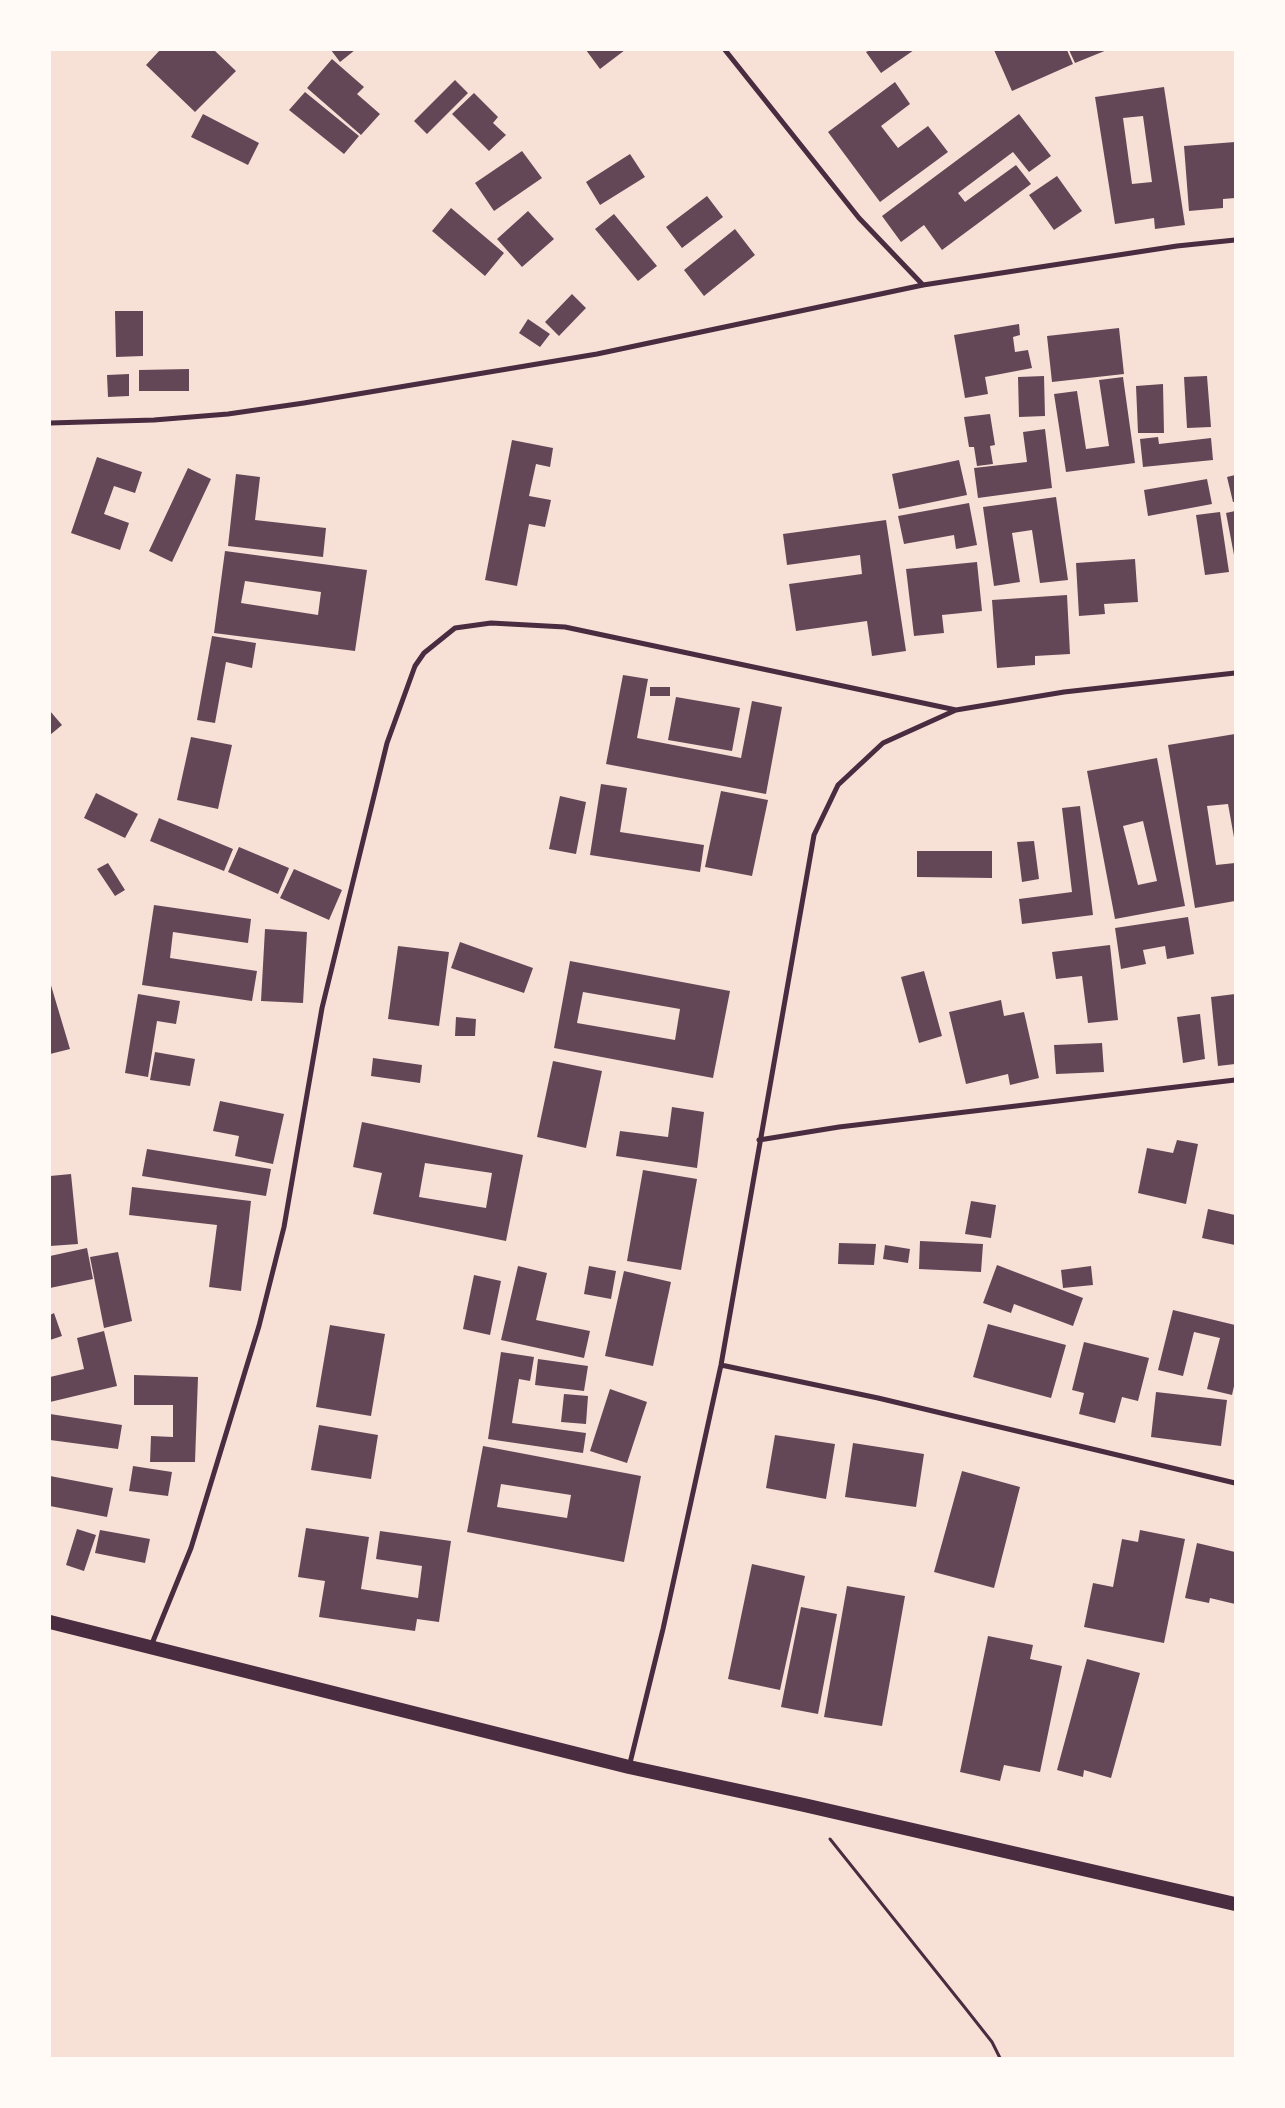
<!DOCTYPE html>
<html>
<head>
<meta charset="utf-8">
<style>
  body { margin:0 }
  #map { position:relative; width:1285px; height:2108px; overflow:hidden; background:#f7e1d7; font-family:Commissioner,sans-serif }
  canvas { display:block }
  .frame { position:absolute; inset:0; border:51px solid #fffaf5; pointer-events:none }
</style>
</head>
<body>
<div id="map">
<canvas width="1285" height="2108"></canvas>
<div class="frame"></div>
</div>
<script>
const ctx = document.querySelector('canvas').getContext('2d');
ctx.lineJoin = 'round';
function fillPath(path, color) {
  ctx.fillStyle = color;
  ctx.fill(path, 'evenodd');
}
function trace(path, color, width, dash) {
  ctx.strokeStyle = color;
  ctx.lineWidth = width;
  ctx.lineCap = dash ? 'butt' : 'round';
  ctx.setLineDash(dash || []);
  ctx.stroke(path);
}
fillPath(new Path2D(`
  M 160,50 L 214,50 L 236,71 L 195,112 L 146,65 Z
  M 331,50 L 355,50 L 340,62 Z
  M 586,50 L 625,50 L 600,69 Z
  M 870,50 L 914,50 L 881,73 L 866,52 Z
  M 994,50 L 1067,50 L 1073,64 L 1012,91 Z
  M 1069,50 L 1107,50 L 1075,63 Z
  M 332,59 L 364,87 L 357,94 L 380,114 L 361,135 L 307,88 Z
  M 455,80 L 468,93 L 427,134 L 414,121 Z
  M 895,82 L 910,104 L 881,126 L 898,148 L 928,126 L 948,152 L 880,202 L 828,132 Z
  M 1164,87 L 1185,225 L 1155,229 L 1154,218 L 1115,224 L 1095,97 ZM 1143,116 L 1152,182 L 1132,184 L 1123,118 Z
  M 305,92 L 359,136 L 344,154 L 289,110 Z
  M 474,93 L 498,117 L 493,123 L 506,135 L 489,151 L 452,114 Z
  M 203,114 L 259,143 L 248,165 L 191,137 Z
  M 1019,114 L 1051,156 L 1029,172 L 1013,152 L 958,193 L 965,202 L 1016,165 L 1031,184 L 942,250 L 924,225 L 901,242 L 882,216 Z
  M 1235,142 L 1235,198 L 1223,199 L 1223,208 L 1189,211 L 1184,146 Z
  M 522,151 L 542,178 L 494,211 L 475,183 Z
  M 630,154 L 645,177 L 600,205 L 586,182 Z
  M 1057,176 L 1082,211 L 1054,230 L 1029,195 Z
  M 707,196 L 723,217 L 682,248 L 666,227 Z
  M 451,208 L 504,253 L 485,276 L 432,231 Z
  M 528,211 L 554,239 L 522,267 L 497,239 Z
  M 614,214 L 657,266 L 638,281 L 595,229 Z
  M 735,229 L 755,255 L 704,296 L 684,270 Z
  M 572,294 L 586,308 L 559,336 L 545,322 Z
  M 115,311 L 143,311 L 143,356 L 116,357 Z
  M 528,319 L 550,334 L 540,347 L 519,333 Z
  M 1019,324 L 1020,335 L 1013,337 L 1015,352 L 1028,350 L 1032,368 L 985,377 L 988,394 L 965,398 L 954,335 Z
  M 1119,328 L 1124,374 L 1052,382 L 1047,336 Z
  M 189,369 L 189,391 L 139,391 L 139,370 Z
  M 129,374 L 129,396 L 108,397 L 107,375 Z
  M 1044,376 L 1045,416 L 1019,417 L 1018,377 Z
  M 1207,376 L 1211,427 L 1187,428 L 1184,377 Z
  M 1123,377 L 1135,463 L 1066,472 L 1054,394 L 1077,391 L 1086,449 L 1109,446 L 1099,380 Z
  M 1163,384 L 1164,433 L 1138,433 L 1136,386 Z
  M 990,414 L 995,445 L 990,446 L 993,464 L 977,466 L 974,447 L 969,447 L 964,417 Z
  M 1045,429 L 1052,488 L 978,498 L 974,468 L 1027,462 L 1023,432 Z
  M 1158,437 L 1159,444 L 1211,438 L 1213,460 L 1143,467 L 1140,439 Z
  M 512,440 L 553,448 L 550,467 L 536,464 L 529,496 L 551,500 L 545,527 L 529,524 L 517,586 L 485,580 Z
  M 97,457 L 142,472 L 135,493 L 114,486 L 104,514 L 129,523 L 120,550 L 71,533 Z
  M 959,460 L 967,495 L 899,509 L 892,474 Z
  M 188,468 L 211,479 L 172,562 L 149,551 Z
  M 236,474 L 260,477 L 255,520 L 326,528 L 323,557 L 228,546 Z
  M 1235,475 L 1235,502 L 1233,502 L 1227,477 Z
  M 1207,479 L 1212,504 L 1148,516 L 1144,490 Z
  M 1056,497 L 1068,580 L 1040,583 L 1032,530 L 1012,533 L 1020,582 L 994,586 L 983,507 Z
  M 969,503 L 977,545 L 956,549 L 954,535 L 904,544 L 898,516 Z
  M 1235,511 L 1235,555 L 1234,555 L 1226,513 Z
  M 1220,512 L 1229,572 L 1205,575 L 1196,515 Z
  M 886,520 L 906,651 L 872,656 L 867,621 L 796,631 L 789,584 L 862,574 L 860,555 L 787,565 L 783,534 Z
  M 225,551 L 367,570 L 355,651 L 214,633 ZM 245,581 L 321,592 L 318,615 L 241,603 Z
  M 1135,559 L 1138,602 L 1104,604 L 1105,614 L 1079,616 L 1076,563 Z
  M 977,562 L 982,611 L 942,615 L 944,633 L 914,636 L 906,569 Z
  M 1067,595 L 1070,654 L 1035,656 L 1035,665 L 997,668 L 992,600 Z
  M 212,636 L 256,643 L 252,668 L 226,662 L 215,723 L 197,720 Z
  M 623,675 L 648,679 L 637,738 L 741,758 L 752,701 L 782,707 L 766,794 L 606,764 Z
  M 650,687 L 670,687 L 670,696 L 650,696 Z
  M 676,697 L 740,708 L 732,751 L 668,740 Z
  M 50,711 L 62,725 L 50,735 Z
  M 1235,734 L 1235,843 L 1228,804 L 1207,806 L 1216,865 L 1235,863 L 1235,901 L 1195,908 L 1168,745 Z
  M 191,737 L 232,745 L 218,809 L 177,800 Z
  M 1157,758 L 1185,906 L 1115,919 L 1087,771 ZM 1143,821 L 1157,881 L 1138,885 L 1123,826 Z
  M 601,784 L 627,788 L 620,832 L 704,845 L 700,872 L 590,855 Z
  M 721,791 L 768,800 L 752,876 L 705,867 Z
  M 96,793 L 138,814 L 125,838 L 84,818 Z
  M 560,796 L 586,802 L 576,854 L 549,849 Z
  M 1080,806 L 1093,915 L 1022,924 L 1019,899 L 1072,892 L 1062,808 Z
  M 159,818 L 233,849 L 224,871 L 150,841 Z
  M 1034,841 L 1039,879 L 1022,882 L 1017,842 Z
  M 239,847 L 289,868 L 278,894 L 228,872 Z
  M 917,851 L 992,851 L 992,878 L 917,877 Z
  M 108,863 L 125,890 L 115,896 L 97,869 Z
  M 294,869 L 342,890 L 329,920 L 280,898 Z
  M 154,905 L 251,919 L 248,943 L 173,932 L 170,958 L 257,971 L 252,1001 L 142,985 Z
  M 1188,917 L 1194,954 L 1167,959 L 1165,946 L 1143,950 L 1146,964 L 1121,969 L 1115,928 Z
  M 265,929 L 307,932 L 303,1003 L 261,1001 Z
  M 460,942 L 533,968 L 524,993 L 451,968 Z
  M 1110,945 L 1118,1020 L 1088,1023 L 1082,976 L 1056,979 L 1052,952 Z
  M 398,946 L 449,952 L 439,1026 L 388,1019 Z
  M 570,961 L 730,991 L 713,1078 L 554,1048 ZM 583,992 L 680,1009 L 675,1040 L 577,1023 Z
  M 924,971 L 942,1036 L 919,1043 L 901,977 Z
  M 50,982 L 70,1049 L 50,1054 Z
  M 138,994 L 180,1001 L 176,1024 L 157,1021 L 148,1077 L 125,1073 Z
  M 1235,994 L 1235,1064 L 1218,1066 L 1211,997 Z
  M 1001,1000 L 1004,1016 L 1024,1012 L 1039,1078 L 1010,1085 L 1008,1074 L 966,1084 L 949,1012 Z
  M 1200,1014 L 1205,1059 L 1183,1063 L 1177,1017 Z
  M 456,1017 L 476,1019 L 475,1036 L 455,1036 Z
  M 1102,1043 L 1104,1072 L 1056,1074 L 1054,1045 Z
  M 155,1052 L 195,1059 L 190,1086 L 150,1080 Z
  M 373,1058 L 422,1065 L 420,1083 L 371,1076 Z
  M 553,1061 L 602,1071 L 586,1148 L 537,1137 Z
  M 220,1101 L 284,1114 L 273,1164 L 235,1156 L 239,1136 L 213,1131 Z
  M 672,1107 L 704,1112 L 697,1168 L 616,1156 L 620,1131 L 668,1137 Z
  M 362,1122 L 523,1155 L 506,1241 L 373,1214 L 382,1173 L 353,1167 ZM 425,1163 L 492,1173 L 486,1208 L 419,1197 Z
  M 1177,1140 L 1198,1144 L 1186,1204 L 1138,1193 L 1147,1148 L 1173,1153 Z
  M 147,1149 L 271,1169 L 266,1196 L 142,1176 Z
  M 643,1170 L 697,1179 L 681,1270 L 627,1261 Z
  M 71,1174 L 78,1244 L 50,1246 L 50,1176 Z
  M 132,1187 L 251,1201 L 241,1291 L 209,1287 L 217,1225 L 129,1215 Z
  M 971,1201 L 996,1205 L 991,1238 L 965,1234 Z
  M 1208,1209 L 1235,1215 L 1235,1245 L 1202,1238 Z
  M 920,1241 L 983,1244 L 981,1272 L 919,1269 Z
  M 839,1243 L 876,1244 L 874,1265 L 838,1264 Z
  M 885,1245 L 910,1249 L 908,1263 L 883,1259 Z
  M 87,1248 L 93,1279 L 50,1288 L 50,1256 Z
  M 118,1252 L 132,1321 L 104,1328 L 90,1257 Z
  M 997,1265 L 1083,1298 L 1073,1326 L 1014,1304 L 1011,1313 L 983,1303 Z
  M 518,1266 L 547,1273 L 536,1320 L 590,1331 L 584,1358 L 501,1340 Z
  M 589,1266 L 616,1271 L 611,1299 L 584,1294 Z
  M 1091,1266 L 1093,1285 L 1063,1288 L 1061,1270 Z
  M 624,1271 L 671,1282 L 653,1366 L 605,1356 Z
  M 474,1275 L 501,1281 L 490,1335 L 463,1329 Z
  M 1173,1310 L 1235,1325 L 1235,1382 L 1232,1395 L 1207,1389 L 1220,1338 L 1194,1332 L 1183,1376 L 1158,1370 Z
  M 54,1313 L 62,1336 L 50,1340 L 50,1315 Z
  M 988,1324 L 1066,1345 L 1051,1398 L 973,1377 Z
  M 330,1325 L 385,1334 L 371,1416 L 316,1407 Z
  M 104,1331 L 117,1386 L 50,1402 L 50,1377 L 84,1369 L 77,1338 Z
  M 1084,1342 L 1149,1358 L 1138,1401 L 1122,1397 L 1115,1423 L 1079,1414 L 1084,1393 L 1072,1390 Z
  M 501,1352 L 534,1357 L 530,1381 L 519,1379 L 512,1423 L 586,1433 L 583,1453 L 488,1439 Z
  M 538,1359 L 588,1366 L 584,1391 L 535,1385 Z
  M 134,1375 L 198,1377 L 195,1462 L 150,1462 L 151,1436 L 173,1437 L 173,1405 L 134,1405 Z
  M 610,1389 L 647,1402 L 627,1463 L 590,1451 Z
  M 1156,1392 L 1227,1400 L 1221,1446 L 1151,1437 Z
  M 564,1394 L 588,1396 L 586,1424 L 561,1422 Z
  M 50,1414 L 122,1425 L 118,1449 L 50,1440 Z
  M 319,1425 L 378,1435 L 371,1479 L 311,1470 Z
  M 775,1435 L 835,1444 L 826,1499 L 766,1488 Z
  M 853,1443 L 924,1454 L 916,1507 L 845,1497 Z
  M 483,1446 L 641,1476 L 624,1562 L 467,1532 ZM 501,1484 L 571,1495 L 567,1518 L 497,1507 Z
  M 133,1466 L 172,1472 L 168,1496 L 129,1491 Z
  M 962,1471 L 1020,1487 L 994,1588 L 934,1572 Z
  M 50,1476 L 113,1488 L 107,1517 L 50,1506 Z
  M 306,1528 L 369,1537 L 361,1589 L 418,1598 L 422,1566 L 376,1559 L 380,1531 L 451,1541 L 439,1622 L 417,1619 L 415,1631 L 319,1617 L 325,1581 L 298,1577 Z
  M 77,1529 L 96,1535 L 84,1571 L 66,1565 Z
  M 100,1530 L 150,1539 L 145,1563 L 95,1553 Z
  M 1140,1530 L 1185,1539 L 1164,1643 L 1084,1627 L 1093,1583 L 1113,1587 L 1122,1539 L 1138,1542 Z
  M 1197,1543 L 1235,1552 L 1235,1604 L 1210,1598 L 1209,1603 L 1185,1598 Z
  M 752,1564 L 805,1576 L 780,1690 L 728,1679 Z
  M 847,1586 L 905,1596 L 882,1726 L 824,1717 Z
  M 801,1607 L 837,1614 L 818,1714 L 781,1707 Z
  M 988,1636 L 1033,1645 L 1030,1659 L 1062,1666 L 1040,1772 L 1004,1765 L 1000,1781 L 960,1772 Z
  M 1087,1659 L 1140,1673 L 1111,1778 L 1084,1770 L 1083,1777 L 1057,1770 Z`), '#644757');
trace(new Path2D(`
  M 830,1839 L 966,2009 L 992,2042 L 1000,2058`), '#4a2c40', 3);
trace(new Path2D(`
  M 725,50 L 859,218 L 923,285
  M 50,423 L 154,420 L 228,414 L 304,403 L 597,354 L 923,285 L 1177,246 L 1235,240
  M 759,1140 L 839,1127 L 1235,1080
  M 721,1365 L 878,1398 L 1235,1483
  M 151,1646 L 191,1548 L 259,1326 L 284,1227 L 322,1008 L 387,743 L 415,666 L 424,653 L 455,628 L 491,623 L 565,627 L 956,710
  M 629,1767 L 663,1629 L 721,1365 L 814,835 L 838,785 L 883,743 L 956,710 L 1064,692 L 1235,673`), '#4a2c40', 5);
trace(new Path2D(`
  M 50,1622 L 629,1767 L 804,1805 L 1235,1904`), '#4a2c40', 14);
</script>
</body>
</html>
